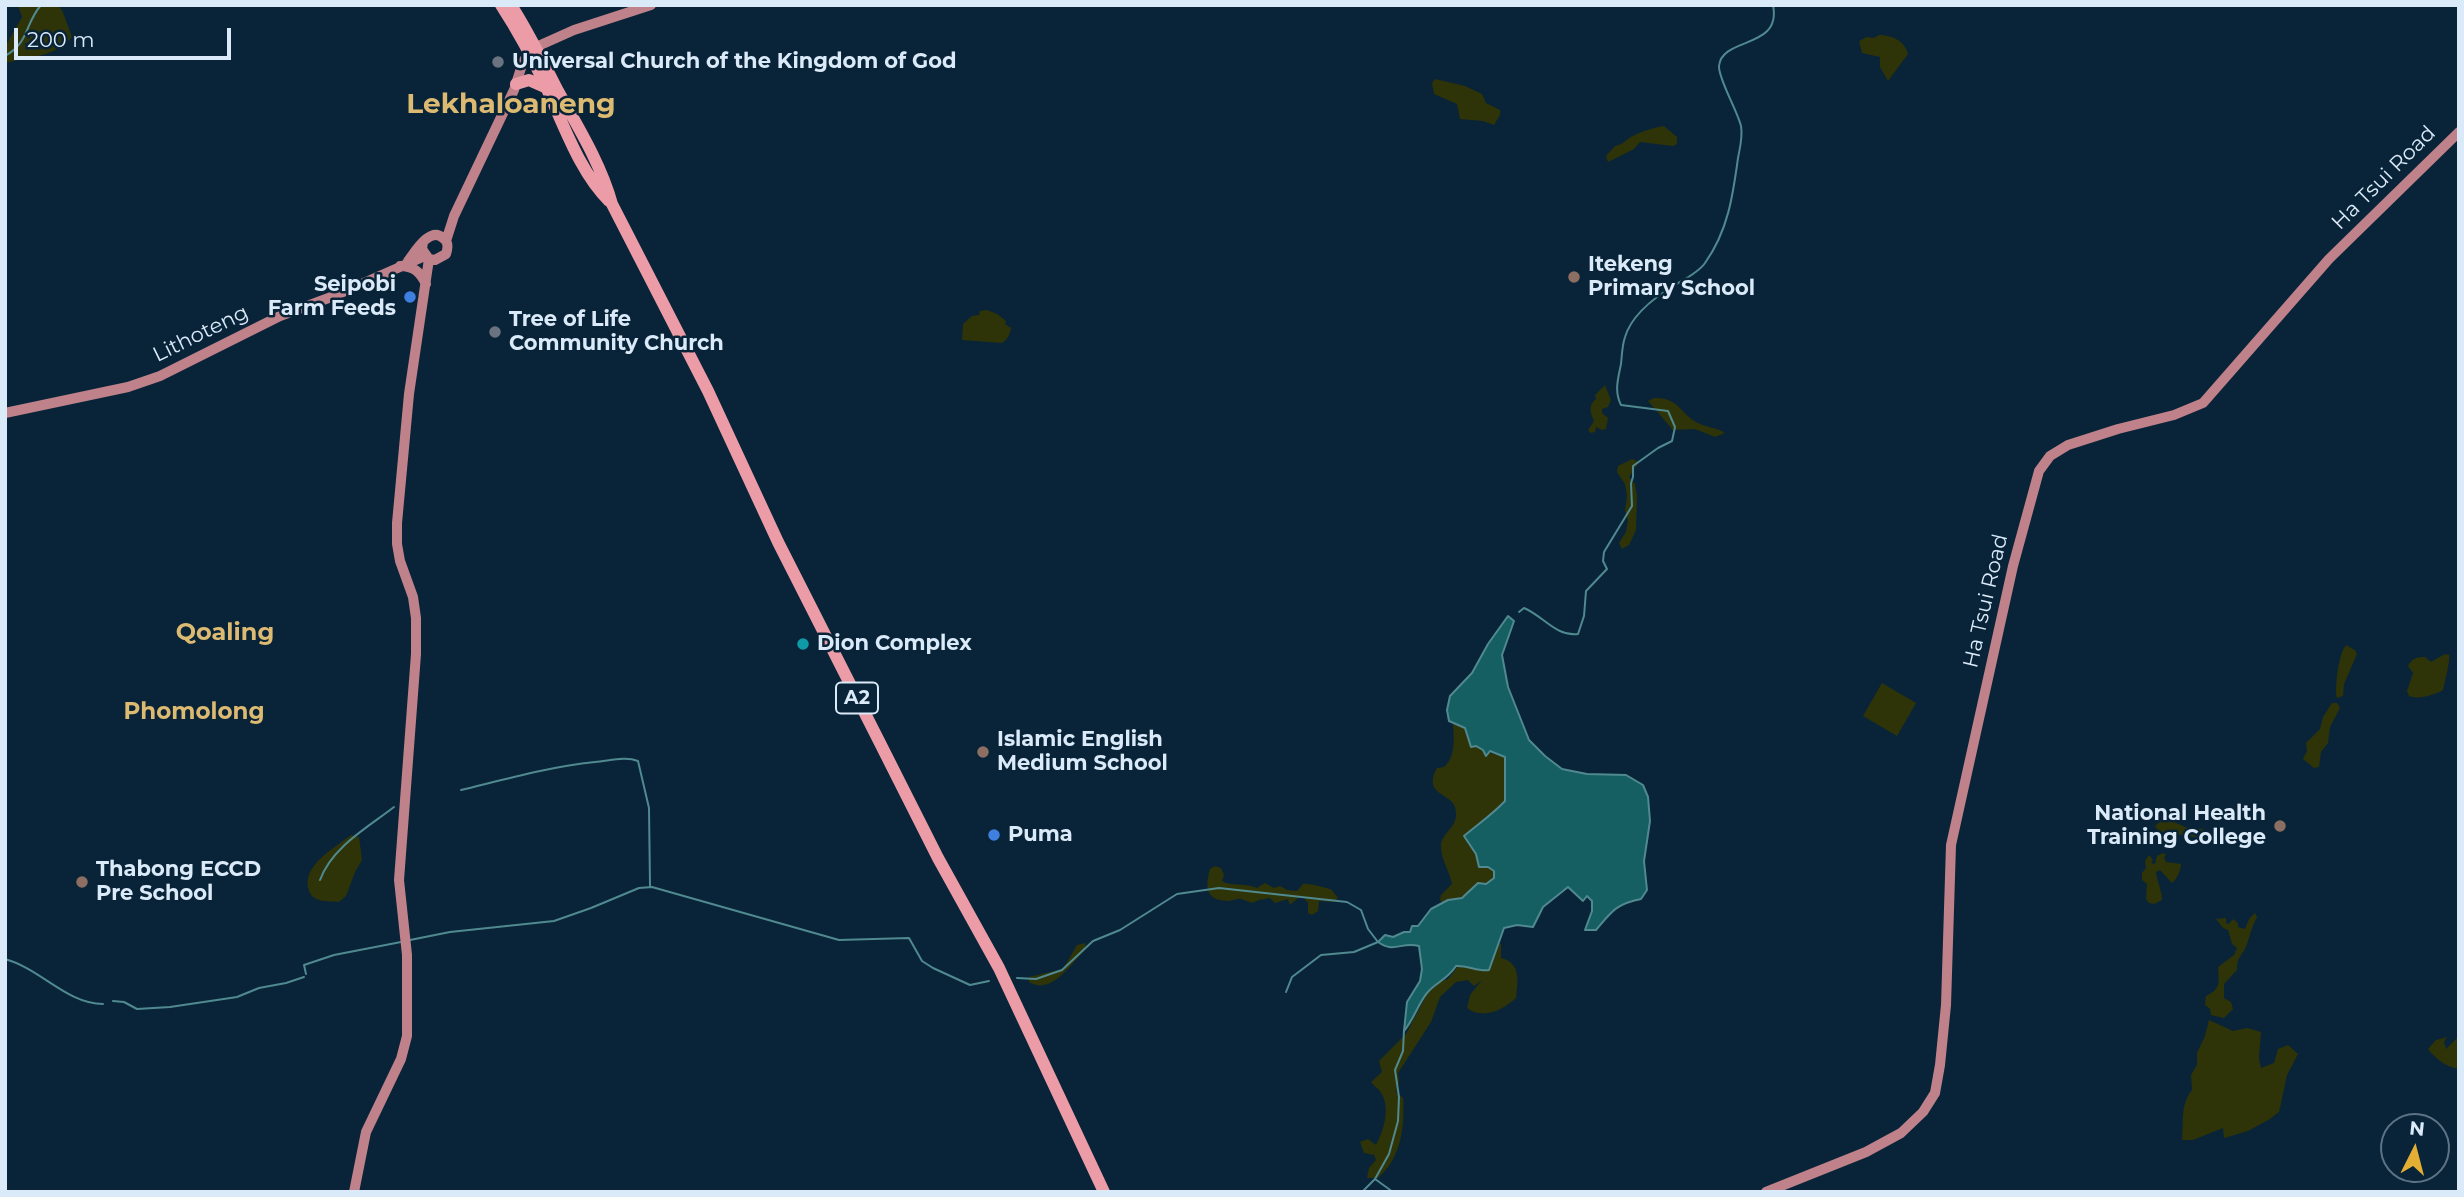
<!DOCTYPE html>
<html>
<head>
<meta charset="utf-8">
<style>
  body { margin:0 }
  #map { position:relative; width:2464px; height:1197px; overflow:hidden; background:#092438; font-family:Montserrat,sans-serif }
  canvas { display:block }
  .frame { position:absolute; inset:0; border:7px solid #dbeaf8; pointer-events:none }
  .north { position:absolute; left:2380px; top:1113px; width:70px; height:70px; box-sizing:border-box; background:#092438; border:2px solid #5d7385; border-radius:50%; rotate:6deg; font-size:19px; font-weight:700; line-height:28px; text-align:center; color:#dbeaf8 }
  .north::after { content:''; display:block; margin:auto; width:24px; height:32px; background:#e2af34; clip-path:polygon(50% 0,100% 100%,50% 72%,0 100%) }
  .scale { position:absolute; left:14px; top:28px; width:217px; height:32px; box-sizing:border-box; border:4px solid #dbeaf8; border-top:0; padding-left:9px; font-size:21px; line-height:24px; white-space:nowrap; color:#dbeaf8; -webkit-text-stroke:5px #092438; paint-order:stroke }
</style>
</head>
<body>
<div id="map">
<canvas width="2464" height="1197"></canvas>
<div class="frame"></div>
<div class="north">N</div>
<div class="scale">200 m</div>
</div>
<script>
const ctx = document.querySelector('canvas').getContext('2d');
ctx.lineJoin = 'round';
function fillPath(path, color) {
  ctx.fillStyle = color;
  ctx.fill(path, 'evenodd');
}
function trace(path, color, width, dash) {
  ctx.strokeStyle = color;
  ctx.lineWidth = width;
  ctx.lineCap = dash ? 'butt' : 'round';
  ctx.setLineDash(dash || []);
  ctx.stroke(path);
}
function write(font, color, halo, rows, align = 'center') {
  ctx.font = font + ' Montserrat,sans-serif';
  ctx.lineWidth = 5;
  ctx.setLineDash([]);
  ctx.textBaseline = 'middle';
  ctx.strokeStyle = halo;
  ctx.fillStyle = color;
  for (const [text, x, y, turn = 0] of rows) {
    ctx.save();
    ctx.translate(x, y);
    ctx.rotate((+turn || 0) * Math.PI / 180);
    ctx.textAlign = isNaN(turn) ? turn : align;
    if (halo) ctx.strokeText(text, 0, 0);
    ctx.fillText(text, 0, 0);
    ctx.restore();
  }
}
fillPath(new Path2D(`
  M 18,5 L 57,5 L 62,10 L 72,37 C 55,57 29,57 5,63 L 5,47 L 22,17 Z
  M 1879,35 C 1892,35 1905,41 1908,54 L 1888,81 L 1880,67 L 1880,57 L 1862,53 L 1859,41 L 1867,37 L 1874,38 Z
  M 1435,79 L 1465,86 L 1482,94 L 1486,103 L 1500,110 L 1500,115 L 1494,125 L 1483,121 L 1460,119 L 1457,104 L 1434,94 L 1432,83 Z
  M 1664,126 L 1677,137 L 1677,144 L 1673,146 L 1640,142 L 1634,149 L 1608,162 L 1606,156 L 1615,146 C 1624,145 1627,138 1635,135 C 1645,130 1654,128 1664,126 Z
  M 987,310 L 997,314 L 1006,321 L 1005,324 L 1011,328 C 1010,334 1008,339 1002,343 L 962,340 L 963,324 L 972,316 L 979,315 L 980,311 Z
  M 1605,385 L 1611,400 L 1608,407 L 1602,409 L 1602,413 L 1608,418 L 1606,429 L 1602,430 L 1596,427 L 1595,432 L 1591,433 L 1588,430 L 1594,421 C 1590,413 1588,405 1596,399 L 1595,395 Z
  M 1654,398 C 1679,397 1680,414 1698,423 C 1707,428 1716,427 1725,433 L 1715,437 L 1695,429 L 1673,430 L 1648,401 Z
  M 1632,459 L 1639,462 L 1629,477 L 1635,484 L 1637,495 L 1636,530 L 1629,545 L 1622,549 L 1619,543 L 1626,532 L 1628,520 L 1625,511 L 1627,496 L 1625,484 L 1617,472 L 1618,466 Z
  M 2346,645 L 2355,650 L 2357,654 L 2344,684 L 2343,696 L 2337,698 C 2334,689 2339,652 2346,645 Z
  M 2445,654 L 2449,655 C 2450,662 2445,681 2443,690 C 2434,695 2419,700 2409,696 L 2407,691 L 2413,673 L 2408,666 C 2412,658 2417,657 2425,657 L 2431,662 Z
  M 1882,683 L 1916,703 L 1897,736 L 1863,716 Z
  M 2332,703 L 2337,703 L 2340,708 L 2330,727 L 2328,743 L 2321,752 L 2319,767 L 2314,768 L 2303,759 L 2307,751 L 2306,743 L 2320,729 L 2323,717 Z
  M 1453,723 L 1465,728 C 1469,747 1488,753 1505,757 L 1505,801 L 1495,812 L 1485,817 L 1467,843 L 1476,854 L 1479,867 L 1488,867 L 1494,871 L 1494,879 L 1462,898 L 1449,900 L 1443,903 L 1440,900 L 1441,895 L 1452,884 C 1450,872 1441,860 1441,847 C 1440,832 1461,828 1455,807 C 1451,793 1422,795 1437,768 L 1444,767 C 1456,757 1454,737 1453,723 Z
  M 2162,820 L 2172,821 L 2185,827 L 2203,829 L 2208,834 L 2202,838 L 2159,832 L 2155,826 Z
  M 351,835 L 359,837 L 362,860 L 355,872 L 346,896 L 339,902 C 328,901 314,903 309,891 C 300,866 335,848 351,835 Z
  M 2163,853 L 2166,855 L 2164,857 L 2166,862 L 2181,864 C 2181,869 2177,880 2172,883 L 2160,870 L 2156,872 C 2157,882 2162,890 2162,900 L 2154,904 L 2149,903 L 2146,899 L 2147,884 L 2142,880 L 2142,873 L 2146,868 L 2145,861 L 2149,855 L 2153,860 L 2151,863 L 2155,864 L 2157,856 Z
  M 1215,866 L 1221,868 L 1224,875 L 1222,881 C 1231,887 1244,882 1257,888 L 1265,883 L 1274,888 L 1280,886 L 1287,890 L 1297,891 L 1303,884 C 1308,883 1328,888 1332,890 L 1338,898 L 1334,902 L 1319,901 L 1318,911 L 1312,915 L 1308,913 L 1308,903 L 1304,898 L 1298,898 L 1290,905 L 1288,899 L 1275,903 L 1270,898 L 1259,900 L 1252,903 C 1248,902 1245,900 1241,899 C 1239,898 1231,901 1229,901 C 1205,901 1205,887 1210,869 Z
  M 2255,913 L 2257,917 C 2252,926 2250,935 2247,944 C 2243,956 2237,955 2237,970 L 2224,984 L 2224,998 L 2231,1002 L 2233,1009 L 2224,1018 L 2211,1015 L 2210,1009 L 2205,1005 L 2206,996 C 2221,989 2219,982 2218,967 L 2234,955 L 2237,948 L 2232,944 L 2228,930 L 2223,928 L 2216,919 L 2226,918 L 2226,923 L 2229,924 L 2233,919 L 2238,923 L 2238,927 L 2245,929 L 2249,919 Z
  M 1085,943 L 1086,949 C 1071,963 1052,996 1029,982 L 1029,977 L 1063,969 L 1077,945 Z
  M 1495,943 L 1501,944 L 1501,958 C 1521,963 1518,981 1516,998 C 1503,1010 1483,1020 1467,1008 L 1470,995 L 1482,980 L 1474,986 L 1468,980 L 1456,982 L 1440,997 L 1431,1022 L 1398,1073 L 1399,1082 L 1396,1092 L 1403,1098 C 1405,1127 1401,1158 1378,1178 L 1367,1178 L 1369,1168 L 1376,1160 L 1374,1155 L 1364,1153 L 1360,1142 L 1368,1139 L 1376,1145 C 1384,1129 1392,1106 1379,1090 C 1376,1087 1373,1085 1371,1082 L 1382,1072 L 1379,1061 L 1406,1034 L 1428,992 L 1439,982 L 1448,979 L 1459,965 Z
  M 2209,1020 L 2233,1031 L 2247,1028 L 2261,1032 L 2259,1058 L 2261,1068 L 2274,1063 L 2278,1049 L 2288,1045 L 2298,1054 L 2287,1075 L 2279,1112 L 2270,1119 L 2248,1131 L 2224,1138 L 2223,1128 L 2193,1140 L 2182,1140 C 2184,1121 2180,1105 2192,1090 L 2191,1075 L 2197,1065 L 2197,1053 L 2205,1036 Z
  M 2459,1036 L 2459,1069 C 2446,1067 2436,1059 2428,1049 L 2436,1040 L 2447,1037 L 2444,1042 L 2446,1049 Z`), '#2e3407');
const water = new Path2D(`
  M 1508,616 L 1514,621 L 1502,655 L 1508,687 L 1529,740 L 1545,756 L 1562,769 L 1587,774 L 1626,775 L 1643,785 L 1648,797 L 1650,821 L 1644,861 L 1647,890 L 1641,899 C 1616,904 1612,911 1596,930 L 1585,930 L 1592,911 L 1592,901 L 1587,896 L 1583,901 L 1568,887 L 1543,907 L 1533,927 L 1517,925 L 1504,928 L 1489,970 C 1479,972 1467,965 1456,966 C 1447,980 1436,982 1427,993 C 1418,1004 1414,1019 1404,1031 L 1407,1002 L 1420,981 L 1422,969 L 1419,946 C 1401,941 1395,954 1378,942 L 1385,935 L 1393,937 L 1404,932 L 1410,932 L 1412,926 L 1418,926 L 1431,909 L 1448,900 L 1462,898 L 1478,883 L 1486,884 L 1494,878 L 1494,871 L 1488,867 L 1479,867 L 1476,854 L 1464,836 C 1478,824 1493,814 1505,801 L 1505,757 L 1490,751 L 1486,756 L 1483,750 L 1476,746 L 1471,747 L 1465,728 L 1449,721 L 1447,710 L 1450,696 L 1472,673 L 1488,644 Z`);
fillPath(water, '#155f62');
trace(water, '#50898f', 2);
trace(new Path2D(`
  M 5,56 C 30,42 24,25 41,5
  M 1519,612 L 1524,608 C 1542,615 1556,637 1578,634 L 1584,616 L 1586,591 L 1607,569 L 1603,561 L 1604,552 L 1632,506 L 1631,483 L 1633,477 L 1633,466 L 1658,448 L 1672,441 L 1675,427 L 1668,411 L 1621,405 C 1614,391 1618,379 1621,364 C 1622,355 1622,346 1625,337 C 1632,314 1655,297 1675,285 C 1685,279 1699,272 1705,263 C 1728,231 1733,195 1738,158 C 1740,147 1743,137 1741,126 C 1737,110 1718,78 1719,66 C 1722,36 1782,50 1773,5
  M 461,790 C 506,779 548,767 595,762 C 609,761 625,756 638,761 L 649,808 L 650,886
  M 320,880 C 332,847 367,828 394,807
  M 410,940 L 450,932 L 554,921 L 591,908 L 639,888 L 652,887 L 839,940 L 909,938 L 922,961 L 933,968 L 970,985 L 989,981
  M 5,959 C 41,969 67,1004 103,1004
  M 306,974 L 304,965 L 334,955 L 401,942
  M 1017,978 L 1036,979 L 1062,970 L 1093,941 L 1120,930 L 1177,894 L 1219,888 L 1347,902 L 1361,910 L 1368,929 L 1378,942
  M 1286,992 L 1292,977 L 1321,955 L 1354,952 L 1378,942
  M 113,1001 L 124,1002 L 137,1009 L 170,1007 L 237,997 L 259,988 L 286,983 L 304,977
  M 1375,1179 L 1393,1192
  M 1362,1192 L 1375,1179 L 1389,1154 L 1398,1121 L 1399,1097 L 1395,1070 L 1403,1051 L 1404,1030`), '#50898f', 2);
trace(new Path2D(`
  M 446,241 L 454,216 L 514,90 L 523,62 L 529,52 L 536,47 L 574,30 L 651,5
  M 408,261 C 415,252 430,226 443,238 C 449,242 448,248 446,254 L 435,260 L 429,259 L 422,249 L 423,242
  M 400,266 C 414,266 420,272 426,284
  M 5,413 L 128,387 L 160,376 L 280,316 L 334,296 L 425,256
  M 354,1192 L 366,1132 L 401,1059 L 407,1036 L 407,955 L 399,880 L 416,654 L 416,618 L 413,597 L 400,561 L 397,544 L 397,523 L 409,394 L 429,259
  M 1766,1192 L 1866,1152 L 1901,1133 L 1923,1112 L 1935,1093 L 1940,1065 L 1946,1005 L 1951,845 L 2013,566 L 2039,471 L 2050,456 L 2068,445 L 2118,429 L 2174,415 L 2203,403 L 2329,259 L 2459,132`), '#bf828a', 10);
trace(new Path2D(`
  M 501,5 C 518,31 533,59 546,87 C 564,125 579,171 609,201
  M 511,5 C 529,33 543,62 558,91 C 578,127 601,164 612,204 L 708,391 L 778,542 L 880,743 L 938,858 L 999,968 L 1104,1192
  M 516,84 L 529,80 L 547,88`), '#ec9ca7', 12);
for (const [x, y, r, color] of [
  [498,62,7,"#6b7280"],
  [1574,277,7,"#8d6e63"],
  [410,297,7,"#3f7fe0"],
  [495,332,7,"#6b7280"],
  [803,644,7,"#0f9aa8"],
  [983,752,7,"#8d6e63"],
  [2280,826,7,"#8d6e63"],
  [994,835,7,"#3f7fe0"],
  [82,882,7,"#8d6e63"]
]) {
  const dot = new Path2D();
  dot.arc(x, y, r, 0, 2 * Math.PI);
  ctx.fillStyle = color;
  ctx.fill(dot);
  trace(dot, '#092438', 2.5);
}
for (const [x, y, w] of [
  [857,698,42]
]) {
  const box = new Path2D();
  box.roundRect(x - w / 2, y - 15.5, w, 31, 5);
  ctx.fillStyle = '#092438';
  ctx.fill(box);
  trace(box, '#dbeaf8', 2);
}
write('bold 19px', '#dbeaf8', null, [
  ["A2",857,698]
]);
write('bold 21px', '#dbeaf8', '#092438', [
  ["Universal Church of the Kingdom of God",512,62],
  ["Itekeng",1588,265],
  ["Primary School",1588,289],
  ["Seipobi",396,285,"right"],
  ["Farm Feeds",396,309,"right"],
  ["Tree of Life",509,320],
  ["Community Church",509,344],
  ["Dion Complex",817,644],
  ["Islamic English",997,740],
  ["Medium School",997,764],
  ["National Health",2266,814,"right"],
  ["Training College",2266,838,"right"],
  ["Puma",1008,835],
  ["Thabong ECCD",96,870],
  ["Pre School",96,894]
], 'left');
write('21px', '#dbeaf8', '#092438', [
  ["Ha Tsui Road",2384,178,-45],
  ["Lithoteng",201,334,-26],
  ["Ha Tsui Road",1986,601,-77]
]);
write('bold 23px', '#ddba71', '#092438', [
  ["Phomolong",194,712]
]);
write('bold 24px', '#ddba71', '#092438', [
  ["Qoaling",225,633]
]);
write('bold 28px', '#ddba71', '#092438', [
  ["Lekhaloaneng",511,105]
]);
</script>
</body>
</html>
